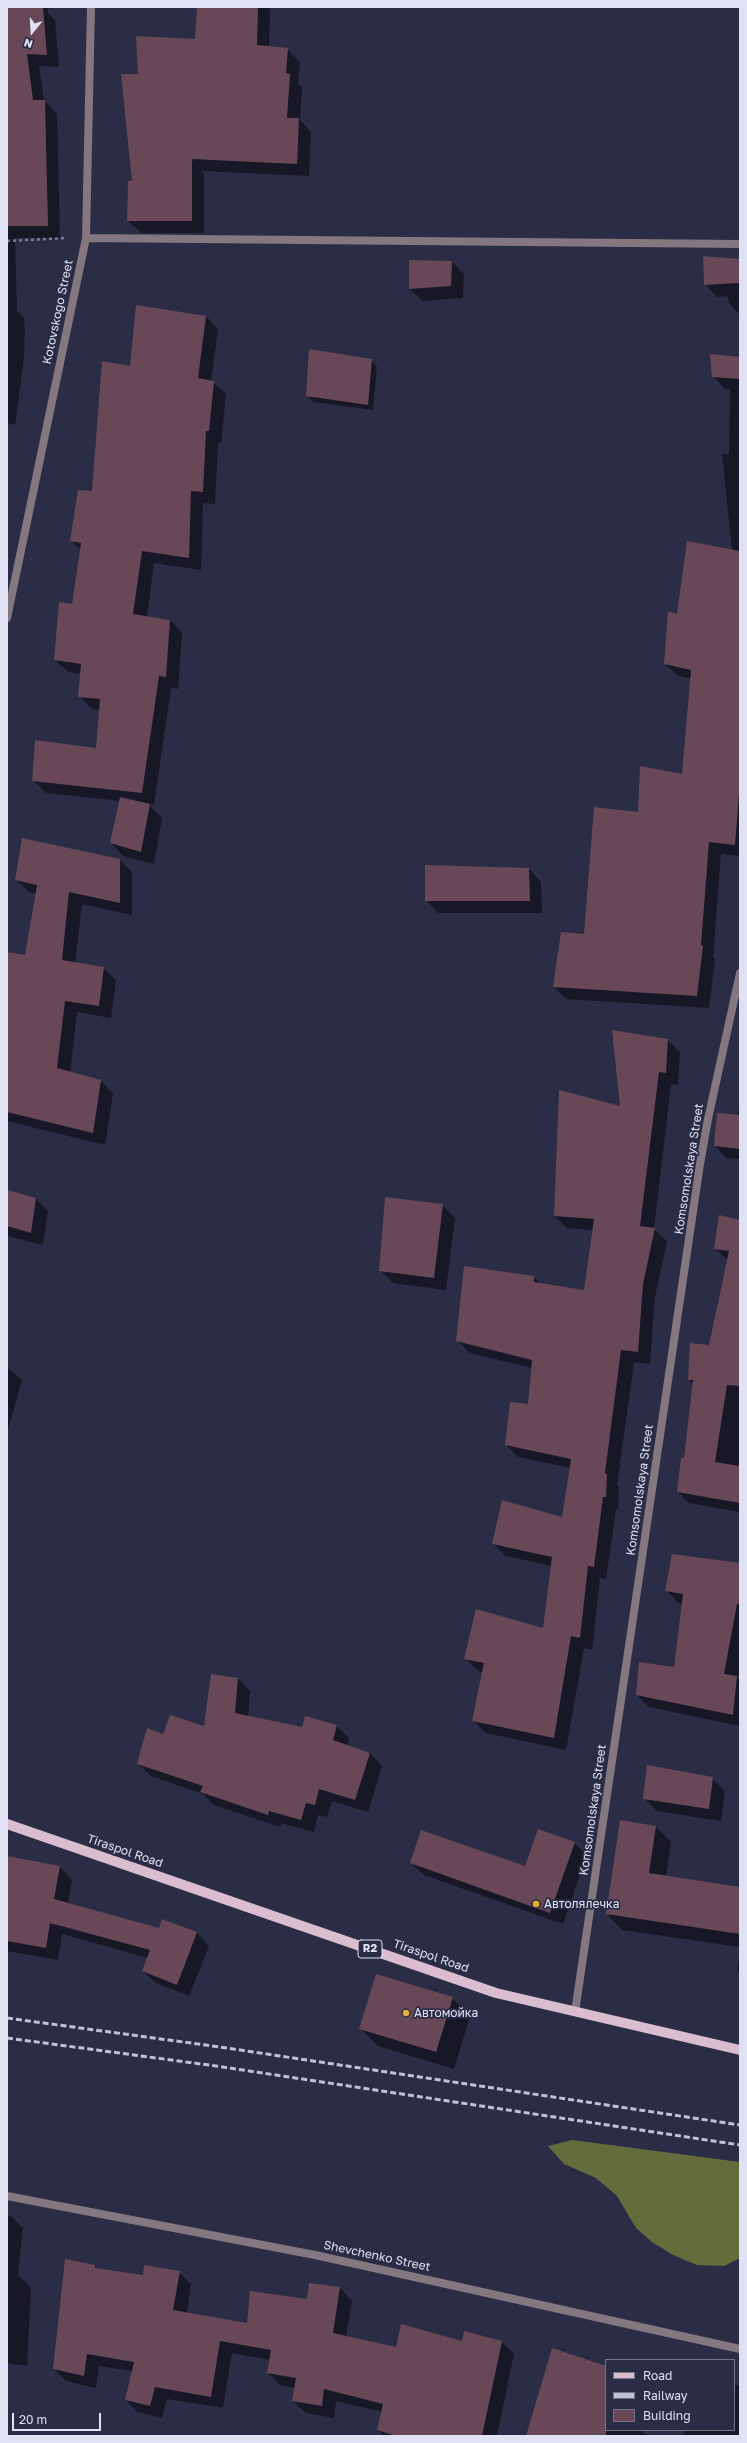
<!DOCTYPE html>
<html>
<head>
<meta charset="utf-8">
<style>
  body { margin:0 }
  #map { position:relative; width:747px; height:2443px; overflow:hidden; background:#2b2c46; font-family:"Golos Text",sans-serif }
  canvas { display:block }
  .frame { position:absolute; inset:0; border:8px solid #e0e2f3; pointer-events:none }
  .legend { position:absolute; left:605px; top:2359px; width:130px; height:72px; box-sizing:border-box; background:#2b2c46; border:1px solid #73758b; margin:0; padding:5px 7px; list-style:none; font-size:12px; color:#e0e2f3 }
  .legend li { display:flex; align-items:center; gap:8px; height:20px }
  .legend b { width:20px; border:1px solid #73758b }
  .north { position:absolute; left:12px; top:12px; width:40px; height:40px; -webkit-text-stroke:3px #2b2c46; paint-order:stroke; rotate:198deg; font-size:11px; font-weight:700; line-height:16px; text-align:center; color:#e0e2f3 }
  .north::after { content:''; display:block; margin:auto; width:14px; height:18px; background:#e0e2f3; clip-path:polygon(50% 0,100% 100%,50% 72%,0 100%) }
  .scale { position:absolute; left:12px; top:2413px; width:89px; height:18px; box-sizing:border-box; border:2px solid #e0e2f3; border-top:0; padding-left:5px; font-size:12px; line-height:14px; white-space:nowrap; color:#e0e2f3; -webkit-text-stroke:3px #2b2c46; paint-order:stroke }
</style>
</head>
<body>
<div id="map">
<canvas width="747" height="2443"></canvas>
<div class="frame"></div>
<ul class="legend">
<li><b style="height:5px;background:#dabed0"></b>Road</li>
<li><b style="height:5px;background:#c0c2d4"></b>Railway</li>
<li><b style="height:11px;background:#684857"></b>Building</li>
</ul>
<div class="north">N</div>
<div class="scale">20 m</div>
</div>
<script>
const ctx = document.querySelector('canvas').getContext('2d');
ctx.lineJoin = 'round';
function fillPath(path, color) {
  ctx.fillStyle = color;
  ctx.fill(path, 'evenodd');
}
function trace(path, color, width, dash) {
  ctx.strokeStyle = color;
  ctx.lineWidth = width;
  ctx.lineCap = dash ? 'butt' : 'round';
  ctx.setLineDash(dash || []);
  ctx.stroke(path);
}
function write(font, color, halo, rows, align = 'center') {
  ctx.font = font + ' "Golos Text",sans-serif';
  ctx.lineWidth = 3.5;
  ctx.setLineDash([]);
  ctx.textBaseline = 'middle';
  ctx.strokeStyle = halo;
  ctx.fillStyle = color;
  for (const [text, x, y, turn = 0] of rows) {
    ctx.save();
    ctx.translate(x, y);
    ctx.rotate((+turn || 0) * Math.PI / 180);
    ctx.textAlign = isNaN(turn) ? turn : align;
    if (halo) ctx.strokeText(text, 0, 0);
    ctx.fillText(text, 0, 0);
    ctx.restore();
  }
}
fillPath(new Path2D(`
  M 572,2140 L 740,2162 L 740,2258 L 724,2266 L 697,2265 L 673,2255 L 652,2242 L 636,2228 L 617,2196 L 596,2178 L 564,2164 L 548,2146 Z`), '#656c3b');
fillPath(new Path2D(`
  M 7,7 L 48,7 L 48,13 L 55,20 L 59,67 L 39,66 L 44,101 L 57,114 L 60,238 L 15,238 L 17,311 L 24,318 L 25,328 L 24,358 L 15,425 L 7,423 Z
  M 198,7 L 270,7 L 269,47 L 287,49 L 300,62 L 298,83 L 302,87 L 300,120 L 311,132 L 309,176 L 201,171 L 204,174 L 204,233 L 141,233 L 128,221 L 133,182 L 164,161 L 194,161 L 191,158 Z
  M 740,260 L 740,315 L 729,303 L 728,296 L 717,297 L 705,284 Z
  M 410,261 L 452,262 L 464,274 L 463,298 L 423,301 L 410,289 Z
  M 206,316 L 218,329 L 211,381 L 226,394 L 221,443 L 218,443 L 215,504 L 203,503 L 201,570 L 154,563 L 147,617 L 170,620 L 182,633 L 178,689 L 171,688 L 154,805 L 148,804 L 162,818 L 154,864 L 123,856 L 111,843 L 121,801 L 46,793 L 33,780 L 97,750 L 100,710 L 92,709 L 79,696 L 81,674 L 68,672 L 55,660 L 72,605 L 81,550 L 71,541 L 93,492 L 131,367 Z
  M 740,358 L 740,856 L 721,854 L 713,957 L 715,959 L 709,1008 L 566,999 L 554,987 L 585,935 L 639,813 L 683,776 L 692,679 L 678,676 L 665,664 L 678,615 L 732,550 L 722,454 L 729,454 L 730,389 L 725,389 L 713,376 Z
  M 371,360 L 377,367 L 373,410 L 313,402 L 307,395 Z
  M 120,860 L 132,872 L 132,915 L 82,904 L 75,963 L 103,968 L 116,980 L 111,1018 L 77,1012 L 70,1073 L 101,1081 L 113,1094 L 105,1145 L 7,1121 L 7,953 L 26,956 L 36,894 L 29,892 L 16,880 Z
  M 529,869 L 541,882 L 542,913 L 438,913 L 426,900 Z
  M 667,1040 L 680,1052 L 678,1085 L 671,1084 L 654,1229 L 667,1241 L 655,1297 L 650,1364 L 634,1362 L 617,1485 L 619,1487 L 618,1509 L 616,1509 L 606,1579 L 600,1578 L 592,1650 L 584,1648 L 566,1750 L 486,1733 L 473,1720 L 483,1672 L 478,1671 L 466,1659 L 544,1629 L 552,1566 L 506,1556 L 493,1543 L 563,1519 L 571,1468 L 518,1457 L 506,1445 L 529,1406 L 532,1368 L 470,1353 L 458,1341 L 534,1277 L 542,1285 L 585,1291 L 593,1230 L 567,1228 L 555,1216 L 621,1107 Z
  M 740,1099 L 740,1159 L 726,1158 L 715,1146 L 738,1116 Z
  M 7,1191 L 35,1198 L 48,1211 L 43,1245 L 7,1236 Z
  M 442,1205 L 455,1218 L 446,1290 L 393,1283 L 380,1270 Z
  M 740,1221 L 740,1512 L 689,1503 L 678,1492 L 685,1459 L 694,1384 L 689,1380 L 710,1346 L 728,1260 L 715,1249 Z
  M 7,1367 L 22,1380 L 7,1433 Z
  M 740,1564 L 740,1667 L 738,1678 L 740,1681 L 740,1726 L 649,1707 L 637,1695 L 674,1668 L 683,1604 L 678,1603 L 666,1590 Z
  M 212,1675 L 238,1679 L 250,1691 L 248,1717 L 302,1728 L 336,1725 L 349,1738 L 347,1746 L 370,1753 L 382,1766 L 368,1812 L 332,1801 L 327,1817 L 318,1815 L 314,1832 L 281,1823 L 280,1827 L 214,1805 L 203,1794 L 151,1776 L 138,1764 L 164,1736 L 205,1727 Z
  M 712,1778 L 725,1791 L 721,1821 L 657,1811 L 644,1798 Z
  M 656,1827 L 671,1842 L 666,1877 L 740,1901 L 740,1947 L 622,1930 L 607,1914 Z
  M 574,1843 L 587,1855 L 563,1924 L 424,1875 L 411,1863 L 525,1867 Z
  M 7,1857 L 60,1867 L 72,1880 L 68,1903 L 160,1929 L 163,1920 L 197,1933 L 209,1946 L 189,1996 L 156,1983 L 143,1971 L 148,1958 L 62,1934 L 58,1960 L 7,1951 Z
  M 740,1952 L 740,1973 L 737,1970 Z
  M 452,1998 L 470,2016 L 454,2069 L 378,2046 L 360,2028 Z
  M 7,2215 L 11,2216 L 23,2228 L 18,2275 L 31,2288 L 27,2366 L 7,2363 Z
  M 95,2266 L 99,2270 L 144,2276 L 179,2272 L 191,2284 L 187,2313 L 247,2324 L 340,2288 L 352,2301 L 346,2337 L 397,2349 L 462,2342 L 502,2342 L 514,2354 L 497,2436 L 384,2436 L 378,2430 L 382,2412 L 336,2401 L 334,2418 L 306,2413 L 293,2401 L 295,2388 L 280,2385 L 268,2373 L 270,2360 L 232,2353 L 223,2408 L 167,2399 L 162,2418 L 138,2412 L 126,2400 L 133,2371 L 99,2366 L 96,2388 L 66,2381 L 54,2369 Z
  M 606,2367 L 606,2430 L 642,2430 L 642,2433 L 652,2436 L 527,2436 Z
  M 734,2385 L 740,2386 L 740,2436 L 683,2436 L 685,2430 L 734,2430 Z`), '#0007');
fillPath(new Path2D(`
  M 7,7 L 43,7 L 47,55 L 27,54 L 33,100 L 45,100 L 48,226 L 7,226 Z
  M 197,7 L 258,7 L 257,45 L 288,48 L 286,73 L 290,74 L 287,118 L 299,118 L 297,164 L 192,159 L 192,221 L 127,221 L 128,181 L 132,181 L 121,74 L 138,74 L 136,36 L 195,39 Z
  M 703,256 L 740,259 L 740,283 L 704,285 Z
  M 409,260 L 452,261 L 451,286 L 409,289 Z
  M 136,305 L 206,316 L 198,378 L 214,381 L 209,431 L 206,431 L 203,492 L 191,491 L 189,558 L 142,551 L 133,614 L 170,620 L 166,677 L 159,676 L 142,793 L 32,781 L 35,740 L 96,748 L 100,699 L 78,697 L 81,664 L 54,660 L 59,602 L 72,604 L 81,543 L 70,541 L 78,490 L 92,491 L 102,361 L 130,366 Z
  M 309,349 L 372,359 L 368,405 L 306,396 Z
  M 710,354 L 740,357 L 740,379 L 712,377 Z
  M 687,541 L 740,551 L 740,781 L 735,845 L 709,842 L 701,945 L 703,946 L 697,996 L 553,987 L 561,932 L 584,934 L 594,807 L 638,812 L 640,766 L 682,774 L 691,670 L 664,664 L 668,611 L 677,614 Z
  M 120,797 L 150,804 L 141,852 L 110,843 Z
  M 22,838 L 120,859 L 120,903 L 69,892 L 62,960 L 104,967 L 99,1006 L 65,1001 L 57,1068 L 101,1080 L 93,1133 L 7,1112 L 7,952 L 25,955 L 37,885 L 15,880 Z
  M 425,865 L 529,868 L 530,901 L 425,901 Z
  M 612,1030 L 668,1039 L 666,1073 L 659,1072 L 640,1226 L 655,1228 L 643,1284 L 638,1352 L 621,1350 L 605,1473 L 607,1474 L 606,1497 L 603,1497 L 594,1567 L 588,1566 L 580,1638 L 571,1636 L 554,1738 L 472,1721 L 484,1663 L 464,1659 L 476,1609 L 543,1628 L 552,1557 L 492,1544 L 502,1500 L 562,1517 L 571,1459 L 505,1445 L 510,1402 L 528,1404 L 532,1360 L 456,1341 L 464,1266 L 534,1276 L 534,1282 L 584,1290 L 594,1219 L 554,1216 L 559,1090 L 620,1106 Z
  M 717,1113 L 740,1115 L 740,1149 L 714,1146 Z
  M 7,1190 L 36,1198 L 31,1233 L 7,1226 Z
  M 385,1197 L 443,1204 L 434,1278 L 379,1271 Z
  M 719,1215 L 740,1220 L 740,1386 L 727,1385 L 715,1462 L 740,1466 L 740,1503 L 677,1492 L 681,1458 L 684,1458 L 693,1380 L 688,1380 L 690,1343 L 709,1345 L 729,1251 L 714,1249 Z
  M 672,1554 L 740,1563 L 740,1604 L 737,1604 L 724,1674 L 737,1676 L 733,1715 L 636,1695 L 639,1662 L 674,1667 L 683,1594 L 665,1591 Z
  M 211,1674 L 238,1678 L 235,1713 L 302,1727 L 305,1716 L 337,1725 L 333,1740 L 370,1753 L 355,1800 L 319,1789 L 315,1805 L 306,1803 L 301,1820 L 269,1811 L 268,1815 L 200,1792 L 203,1786 L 137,1764 L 147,1728 L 163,1734 L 170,1715 L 204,1726 Z
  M 647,1765 L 713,1777 L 709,1809 L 643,1799 Z
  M 620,1820 L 656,1826 L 649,1873 L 740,1887 L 740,1934 L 606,1914 Z
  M 538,1829 L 575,1842 L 550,1913 L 410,1863 L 421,1830 L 525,1866 Z
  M 7,1856 L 60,1866 L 54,1899 L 159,1928 L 162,1919 L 197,1932 L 177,1985 L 142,1971 L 150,1950 L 50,1923 L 46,1948 L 7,1941 Z
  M 376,1974 L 453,1997 L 436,2052 L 359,2029 Z
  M 65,2259 L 95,2265 L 95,2268 L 143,2275 L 144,2265 L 180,2271 L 173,2310 L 247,2323 L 250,2291 L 307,2299 L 309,2283 L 340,2287 L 333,2333 L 396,2347 L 401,2324 L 462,2341 L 464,2331 L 502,2341 L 482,2436 L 396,2436 L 377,2430 L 383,2404 L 324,2389 L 322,2406 L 292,2401 L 296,2378 L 267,2373 L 271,2350 L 220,2341 L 211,2397 L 155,2387 L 150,2406 L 125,2400 L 134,2362 L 87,2354 L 84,2376 L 53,2369 Z
  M 552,2348 L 606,2366 L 606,2436 L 526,2436 Z`), '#684857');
trace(new Path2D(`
  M 7,241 L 66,238`), '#7a7c92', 2.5, [3, 3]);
trace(new Path2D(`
  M 86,238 L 740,244
  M 7,618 L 86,238 L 91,7
  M 575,2012 L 700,1164 L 708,1119 L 740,973
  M 7,2196 L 315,2255 L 740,2349`), '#84777f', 8);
trace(new Path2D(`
  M 7,1824 L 496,1993 L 740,2050`), '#dabed0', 10);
trace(new Path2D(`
  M 7,2018 L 220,2047 L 740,2125
  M 7,2038 L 216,2066 L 740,2145`), '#c0c2d4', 3, [6, 3]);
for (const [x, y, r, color] of [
  [536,1904,4,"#e4ae35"],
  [406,2013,4,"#e4ae35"]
]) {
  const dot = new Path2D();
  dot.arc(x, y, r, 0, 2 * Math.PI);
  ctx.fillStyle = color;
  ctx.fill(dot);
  trace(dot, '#2b2c46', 1.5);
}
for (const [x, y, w] of [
  [370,1949,24]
]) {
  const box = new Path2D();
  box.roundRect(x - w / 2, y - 9, w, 18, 3);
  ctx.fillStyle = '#2b2c46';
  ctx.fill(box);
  trace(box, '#e0e2f3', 1);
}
write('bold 11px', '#e0e2f3', null, [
  ["R2",370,1949]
]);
write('12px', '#e0e2f3', '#2b2c46', [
  ["Kotovskogo Street",58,312,-78],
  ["Komsomolskaya Street",689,1169,-81],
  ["Komsomolskaya Street",640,1490,-82],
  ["Komsomolskaya Street",593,1810,-82],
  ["Tiraspol Road",125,1851,19],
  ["Tiraspol Road",431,1956,19],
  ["Shevchenko Street",377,2256,12]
]);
write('12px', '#e0e2f3', '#2b2c46', [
  ["Автолялечка",544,1904],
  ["Автомойка",414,2013]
], 'left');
</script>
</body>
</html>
